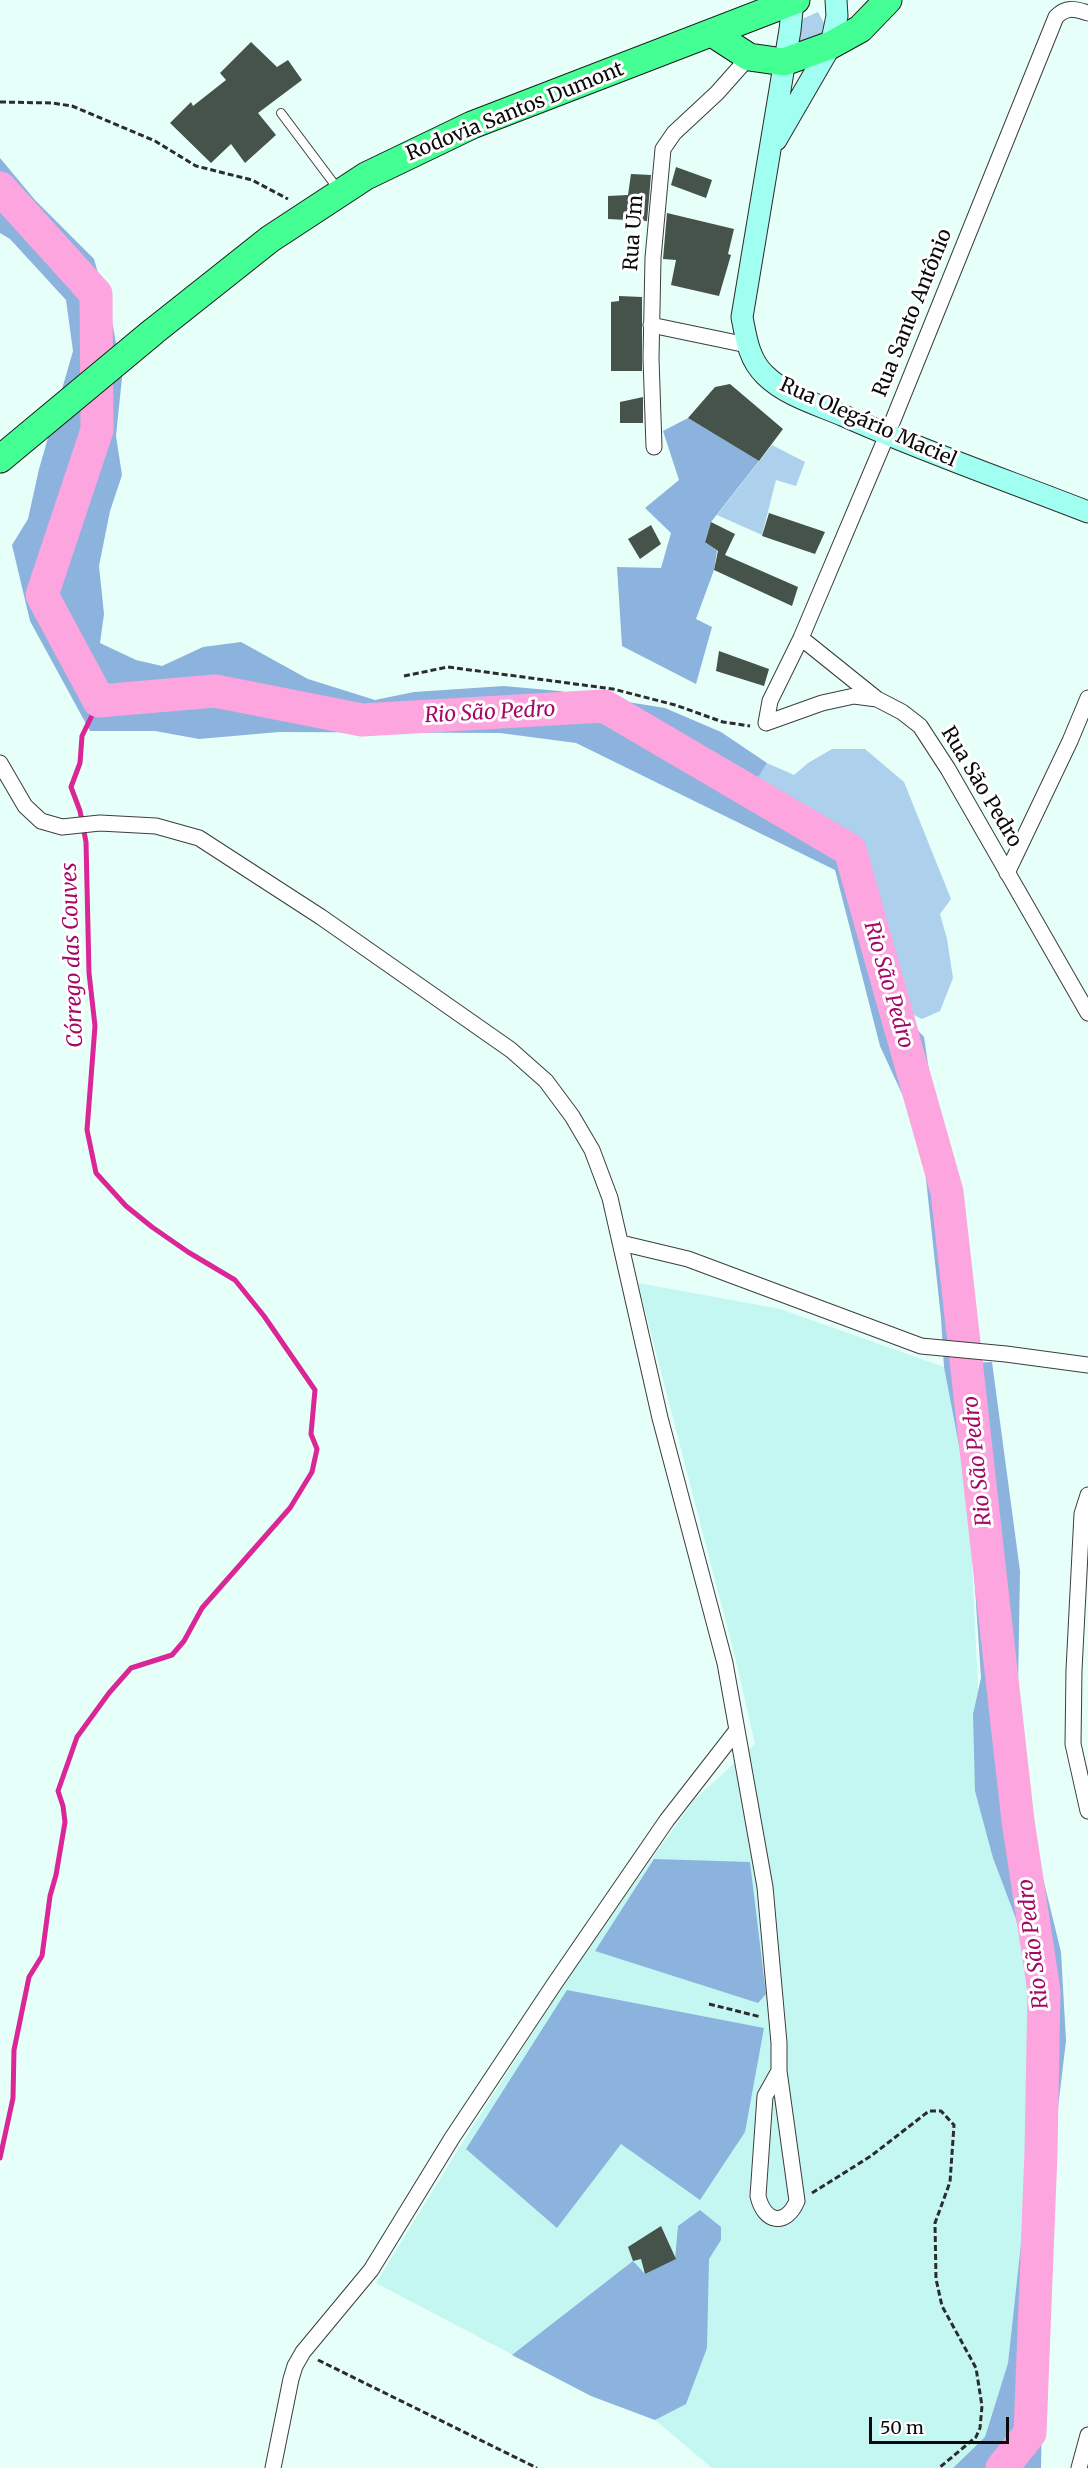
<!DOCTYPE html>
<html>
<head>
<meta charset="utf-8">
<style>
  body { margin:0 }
  #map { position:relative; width:1088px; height:2468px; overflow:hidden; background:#e6fff9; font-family:Merriweather,serif }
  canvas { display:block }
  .scale { position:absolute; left:869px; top:2417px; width:140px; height:27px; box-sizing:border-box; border:3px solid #0a0a0a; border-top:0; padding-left:8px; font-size:18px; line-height:21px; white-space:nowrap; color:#0a0a0a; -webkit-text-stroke:4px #fff; paint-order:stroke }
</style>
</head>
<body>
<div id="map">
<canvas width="1088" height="2468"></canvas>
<div class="scale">50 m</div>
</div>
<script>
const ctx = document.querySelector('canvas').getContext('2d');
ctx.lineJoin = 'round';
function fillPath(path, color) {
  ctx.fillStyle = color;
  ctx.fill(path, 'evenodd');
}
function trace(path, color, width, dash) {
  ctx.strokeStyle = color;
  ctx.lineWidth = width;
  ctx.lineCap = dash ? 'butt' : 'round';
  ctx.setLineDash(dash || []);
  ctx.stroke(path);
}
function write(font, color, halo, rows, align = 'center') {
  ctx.font = font + ' Merriweather,serif';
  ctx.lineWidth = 6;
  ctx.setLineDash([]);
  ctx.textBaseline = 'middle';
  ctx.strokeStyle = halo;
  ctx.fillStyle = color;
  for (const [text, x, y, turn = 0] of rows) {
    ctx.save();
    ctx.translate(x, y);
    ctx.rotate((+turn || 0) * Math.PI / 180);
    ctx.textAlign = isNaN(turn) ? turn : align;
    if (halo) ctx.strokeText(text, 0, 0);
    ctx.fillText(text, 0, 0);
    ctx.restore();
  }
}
fillPath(new Path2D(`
  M 638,1283 L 780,1309 L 944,1367 L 969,1498 L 978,1690 L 973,1714 L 993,1858 L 1016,1919 L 1038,2010 L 1027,2061 L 1029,2170 L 1008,2363 L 985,2437 L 953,2468 L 712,2468 L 655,2420 L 591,2396 L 376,2283 L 459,2148 L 578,1962 L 694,1800 L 755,1744 L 736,1661 Z`), '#c4f7f1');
fillPath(new Path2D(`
  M 818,12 L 825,25 L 823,34 L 792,49 L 800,20 Z
  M 772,445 L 805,462 L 796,486 L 776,480 L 762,535 L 717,515 Z
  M 832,749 L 865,749 L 904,782 L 951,899 L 940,914 L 947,939 L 953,978 L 940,1011 L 922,1019 L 894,1005 L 850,850 L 748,790 L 767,763 L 794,775 L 808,763 Z`), '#add0ec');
fillPath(new Path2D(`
  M 0,158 L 35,200 L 94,259 L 113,326 L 122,378 L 116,436 L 122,475 L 110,511 L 99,566 L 104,614 L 100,643 L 136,660 L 162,666 L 203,647 L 241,642 L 308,679 L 375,700 L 414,692 L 504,686 L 559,691 L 665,708 L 721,732 L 767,763 L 749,791 L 850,850 L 894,1005 L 924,1037 L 947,1192 L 967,1363 L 992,1362 L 1020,1571 L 1017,1745 L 1039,1862 L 1061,1952 L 1066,2041 L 1057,2116 L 1044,2301 L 1041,2468 L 953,2468 L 985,2437 L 1008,2363 L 1029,2170 L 1027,2061 L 1038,2010 L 1016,1919 L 993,1858 L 975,1791 L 973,1714 L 981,1678 L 969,1498 L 944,1367 L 941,1318 L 925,1170 L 908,1107 L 880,1046 L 835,870 L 576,743 L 500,733 L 279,732 L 199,739 L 155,731 L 90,731 L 30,621 L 12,545 L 28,519 L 39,469 L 73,351 L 66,300 L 10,239 L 0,233 Z
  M 688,418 L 759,461 L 711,522 L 705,541 L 717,551 L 714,570 L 696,619 L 712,627 L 696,684 L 622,646 L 617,567 L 661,568 L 671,533 L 645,508 L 679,480 L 663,431 Z
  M 654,1859 L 750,1862 L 766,1994 L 758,2003 L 595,1951 Z
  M 567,1990 L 764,2028 L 745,2132 L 700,2200 L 621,2144 L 557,2228 L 466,2149 Z
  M 700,2210 L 721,2227 L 721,2240 L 709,2259 L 707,2348 L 686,2404 L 655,2420 L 591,2396 L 512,2355 L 633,2261 L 645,2274 L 675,2259 L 678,2226 Z`), '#8bb3de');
trace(new Path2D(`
  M 0,2158 L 13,2098 L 14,2050 L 29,1977 L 42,1956 L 50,1896 L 56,1875 L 65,1822 L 63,1806 L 58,1791 L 77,1737 L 109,1693 L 131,1668 L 172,1655 L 184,1641 L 202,1608 L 290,1508 L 312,1472 L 317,1449 L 311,1434 L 315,1390 L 264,1316 L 235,1280 L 188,1252 L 152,1227 L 126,1206 L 96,1173 L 87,1130 L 95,1026 L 89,973 L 86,842 L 80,811 L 71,787 L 80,763 L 82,736 L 99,701`), '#da2697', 5);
trace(new Path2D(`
  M 0,188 L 96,294 L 97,430 L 42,595 L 99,701 L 215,691 L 362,720 L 604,706 L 850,850 L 947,1192 L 1018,1821 L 1044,1991 L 1041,2152 L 1030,2433 L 1002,2468`), '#fca5de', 33);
fillPath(new Path2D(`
  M 251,42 L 277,67 L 288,60 L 302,80 L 258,113 L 276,135 L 245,163 L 231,144 L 211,163 L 170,123 L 191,102 L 193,106 L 226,80 L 220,73 Z
  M 676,167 L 712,180 L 706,198 L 671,185 Z
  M 631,174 L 651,175 L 647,221 L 608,219 L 608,196 L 628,195 Z
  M 667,213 L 734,229 L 728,254 L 731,255 L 719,296 L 671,285 L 676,260 L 663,259 Z
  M 619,296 L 642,297 L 642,371 L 611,371 L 611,302 L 619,301 Z
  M 730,384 L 783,429 L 759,461 L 688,418 L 715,387 Z
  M 643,397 L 643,423 L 620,423 L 620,402 Z
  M 769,513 L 825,532 L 815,554 L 762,536 Z
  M 711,522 L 735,534 L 725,555 L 798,587 L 792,606 L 714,570 L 718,551 L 705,542 Z
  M 651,525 L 661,544 L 640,559 L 628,539 Z
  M 719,651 L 769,669 L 764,686 L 716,671 Z
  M 661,2226 L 676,2259 L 645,2274 L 641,2259 L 633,2261 L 628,2247 Z`), '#45534a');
const lane = new Path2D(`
  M 281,113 L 338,189`);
const street = new Path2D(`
  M 1088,13 C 1075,9 1066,6 1056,17 L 887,435 L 801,638 L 770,701 L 766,723 L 822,703 L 854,696 L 877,699 L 902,712 L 920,726 L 948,769 L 1088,1013
  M 651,325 L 747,345
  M 654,447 L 651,358 L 653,258 L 663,149 L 674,133 L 717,93 L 749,57
  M 801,638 L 877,699
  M 0,763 L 25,806 L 41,821 L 62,827 L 100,823 L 156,826 L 199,838 L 321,917 L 511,1050 L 546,1081 L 572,1116 L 592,1150 L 610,1198 L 660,1418 L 725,1663 L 737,1730 L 667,1820 L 555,1983 L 452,2138 L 371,2270 L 303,2352 L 295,2366 L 291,2379 L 273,2468
  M 1007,873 L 1070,741 L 1088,698
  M 621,1243 L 688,1259 L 921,1346 L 1006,1354 L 1088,1365
  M 1088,1495 L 1082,1514 L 1074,1670 L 1073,1744 L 1088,1811
  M 737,1730 L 765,1887 L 779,2043 L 779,2071 L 797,2201 C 786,2227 764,2223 758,2196 L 765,2096 L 779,2071
  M 1079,2468 L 1088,2435`);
const secondary = new Path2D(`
  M 793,1 L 790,30 L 742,317 C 746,338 749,360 765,375 C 785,395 816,404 842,415 C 922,451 1006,480 1088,512
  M 776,140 L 831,45 L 837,16 L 836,0`);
const highway = new Path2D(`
  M 712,33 L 749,57 L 784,62 L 831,45 L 860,29 L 888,0
  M 0,459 L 154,331 L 270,239 L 366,176 L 472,125 L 796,0`);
trace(lane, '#3d3d3d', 10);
trace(street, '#3d3d3d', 17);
trace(secondary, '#2c2c2c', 23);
trace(highway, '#1b1b1b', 29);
trace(new Path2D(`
  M 0,102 L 52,103 L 72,106 L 155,141 L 196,166 L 252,180 L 288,199
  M 404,676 L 448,667 L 613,689 L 675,705 L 723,722 L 750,726
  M 709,2004 L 761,2017
  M 812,2193 L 871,2156 L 929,2111 L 941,2111 L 954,2125 L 950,2182 L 935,2223 L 936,2279 L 942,2306 L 976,2368 L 982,2406 L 980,2428 L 976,2437 L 939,2468
  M 318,2360 L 537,2468`), '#2c2c2c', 3, [6, 3]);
trace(lane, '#fff', 8);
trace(street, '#fff', 15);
trace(secondary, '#a1fff2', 21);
trace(highway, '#44ff94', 27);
write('20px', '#0a0a0a', '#fff', [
  ["Rodovia Santos Dumont",515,112,-22],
  ["Rua Um",634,233,-86],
  ["Rua Santo Antônio",913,313,-68],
  ["Rua Olegário Maciel",868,423,24],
  ["Rua São Pedro",981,787,59]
]);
write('italic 21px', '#a50966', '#fff', [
  ["Rio São Pedro",490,713,-3],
  ["Córrego das Couves",73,955,-92],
  ["Rio São Pedro",888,985,74],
  ["Rio São Pedro",978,1461,-96],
  ["Rio São Pedro",1034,1944,-97]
]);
</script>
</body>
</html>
